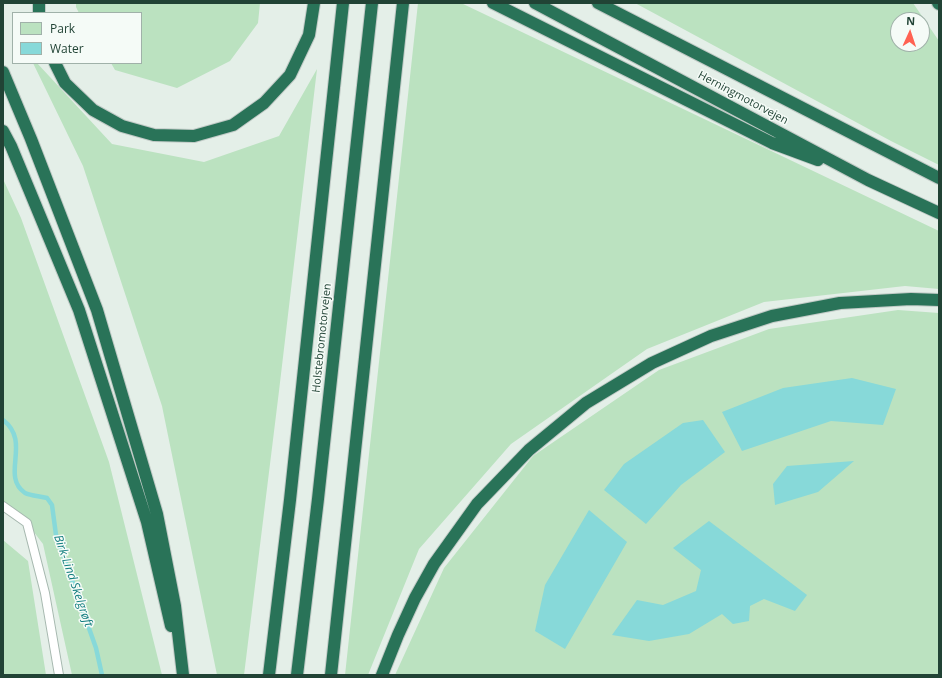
<!DOCTYPE html>
<html>
<head>
<meta charset="utf-8">
<style>
  body { margin:0 }
  #map { position:relative; width:942px; height:678px; overflow:hidden; background:#e4efe8; font-family:"Open Sans",sans-serif }
  canvas { display:block }
  .frame { position:absolute; inset:0; border:4px solid #214335; pointer-events:none }
  .legend { position:absolute; left:12px; top:12px; width:130px; height:52px; box-sizing:border-box; background:#f5fbf7; border:1px solid #a0b1a9; margin:0; padding:5px 7px; list-style:none; font-size:12px; color:#214335 }
  .legend li { display:flex; align-items:center; gap:8px; height:20px }
  .legend b { width:20px; border:1px solid #a0b1a9 }
  .north { position:absolute; left:890px; top:12px; width:40px; height:40px; box-sizing:border-box; background:#f5fbf7; border:1px solid #a0b1a9; border-radius:50%; rotate:3deg; font-size:11px; font-weight:700; line-height:16px; text-align:center; color:#214335 }
  .north::after { content:''; display:block; margin:auto; width:14px; height:18px; background:#ff6252; clip-path:polygon(50% 0,100% 100%,50% 72%,0 100%) }
</style>
</head>
<body>
<div id="map">
<canvas width="942" height="678"></canvas>
<div class="frame"></div>
<ul class="legend">
<li><b style="height:11px;background:#bbe2c0"></b>Park</li>
<li><b style="height:11px;background:#87d9d9"></b>Water</li>
</ul>
<div class="north">N</div>
</div>
<script>
const ctx = document.querySelector('canvas').getContext('2d');
ctx.lineJoin = 'round';
function fillPath(path, color) {
  ctx.fillStyle = color;
  ctx.fill(path, 'evenodd');
}
function trace(path, color, width, dash) {
  ctx.strokeStyle = color;
  ctx.lineWidth = width;
  ctx.lineCap = dash ? 'butt' : 'round';
  ctx.setLineDash(dash || []);
  ctx.stroke(path);
}
function write(font, color, halo, rows, align = 'center') {
  ctx.font = font + ' "Open Sans",sans-serif';
  ctx.lineWidth = 3;
  ctx.setLineDash([]);
  ctx.textBaseline = 'middle';
  ctx.strokeStyle = halo;
  ctx.fillStyle = color;
  for (const [text, x, y, turn = 0] of rows) {
    ctx.save();
    ctx.translate(x, y);
    ctx.rotate((+turn || 0) * Math.PI / 180);
    ctx.textAlign = isNaN(turn) ? turn : align;
    if (halo) ctx.strokeText(text, 0, 0);
    ctx.fillText(text, 0, 0);
    ctx.restore();
  }
}
fillPath(new Path2D(`
  M 76,3 L 260,3 L 258,23 L 230,61 L 177,88 L 115,70 L 111,63 L 141,63 L 141,13 L 79,13 L 76,7 Z
  M 418,3 L 461,3 L 939,231 L 939,289 L 905,286 L 764,302 L 647,349 L 511,444 L 419,549 L 368,675 L 345,675 Z
  M 635,3 L 913,3 L 939,41 L 939,165 L 891,141 ZM 898,20 L 922,20 L 922,44 L 898,44 Z
  M 33,63 L 37,63 L 112,144 L 204,162 L 279,136 L 317,69 L 279,391 L 244,675 L 217,675 L 162,406 L 83,166 Z
  M 3,179 L 21,218 L 109,462 L 162,675 L 72,675 L 43,544 L 27,523 L 3,504 Z
  M 898,310 L 939,313 L 939,675 L 395,675 L 444,568 L 533,456 L 659,370 L 769,329 Z
  M 3,540 L 28,561 L 46,675 L 3,675 Z`), '#bbe2c0');
fillPath(new Path2D(`
  M 852,378 L 896,389 L 883,425 L 831,421 L 742,451 L 722,412 L 783,388 Z
  M 703,420 L 725,452 L 681,485 L 646,524 L 604,490 L 624,464 L 683,423 Z
  M 854,461 L 818,492 L 775,505 L 773,484 L 787,466 Z
  M 589,510 L 627,542 L 565,649 L 535,631 L 545,585 Z
  M 709,521 L 807,595 L 795,611 L 764,599 L 750,606 L 749,621 L 733,624 L 722,614 L 689,634 L 649,641 L 612,635 L 637,600 L 663,605 L 696,591 L 701,570 L 673,548 Z`), '#87d9d9');
trace(new Path2D(`
  M 3,420 C 32,442 0,476 25,493 C 31,496 40,496 47,498 L 52,505 L 56,535 L 96,648 L 102,675`), '#87d9d9', 4.5);
const lane = new Path2D(`
  M 3,506 L 27,523 L 45,593 L 59,675`);
const highway = new Path2D(`
  M 39,3 L 39,13
  M 493,3 L 772,143 L 818,160
  M 535,3 L 868,180 L 939,213
  M 598,3 L 939,178
  M 938,3 L 939,4
  M 55,63 L 65,83 L 93,110 L 122,126 L 154,135 L 194,136 L 233,125 L 264,103 L 290,75 L 309,35 L 314,3
  M 3,72 L 31,139 L 97,310 L 157,514 L 175,606 L 183,675
  M 3,131 L 11,146 L 79,310 L 147,522 L 171,626
  M 269,675 L 290,500 L 343,3
  M 297,675 L 318,499 L 372,3
  M 331,675 L 403,3
  M 382,675 L 398,635 L 415,598 L 434,564 L 477,504 L 529,450 L 586,403 L 652,363 L 711,336 L 772,316 L 840,303 L 911,299 L 939,300`);
trace(lane, '#a6b8af', 10);
trace(highway, '#c1cac6', 14);
trace(lane, '#fff', 8);
trace(highway, '#297358', 12);
write('11px', '#214335', '#f5fbf7', [
  ["Herningmotorvejen",743,98,28],
  ["Holstebromotorvejen",322,338,-84]
]);
write('italic 12px', '#147f80', '#f5fbf7', [
  ["Birk-Lind Skelgrøft",73,581,71]
]);
</script>
</body>
</html>
